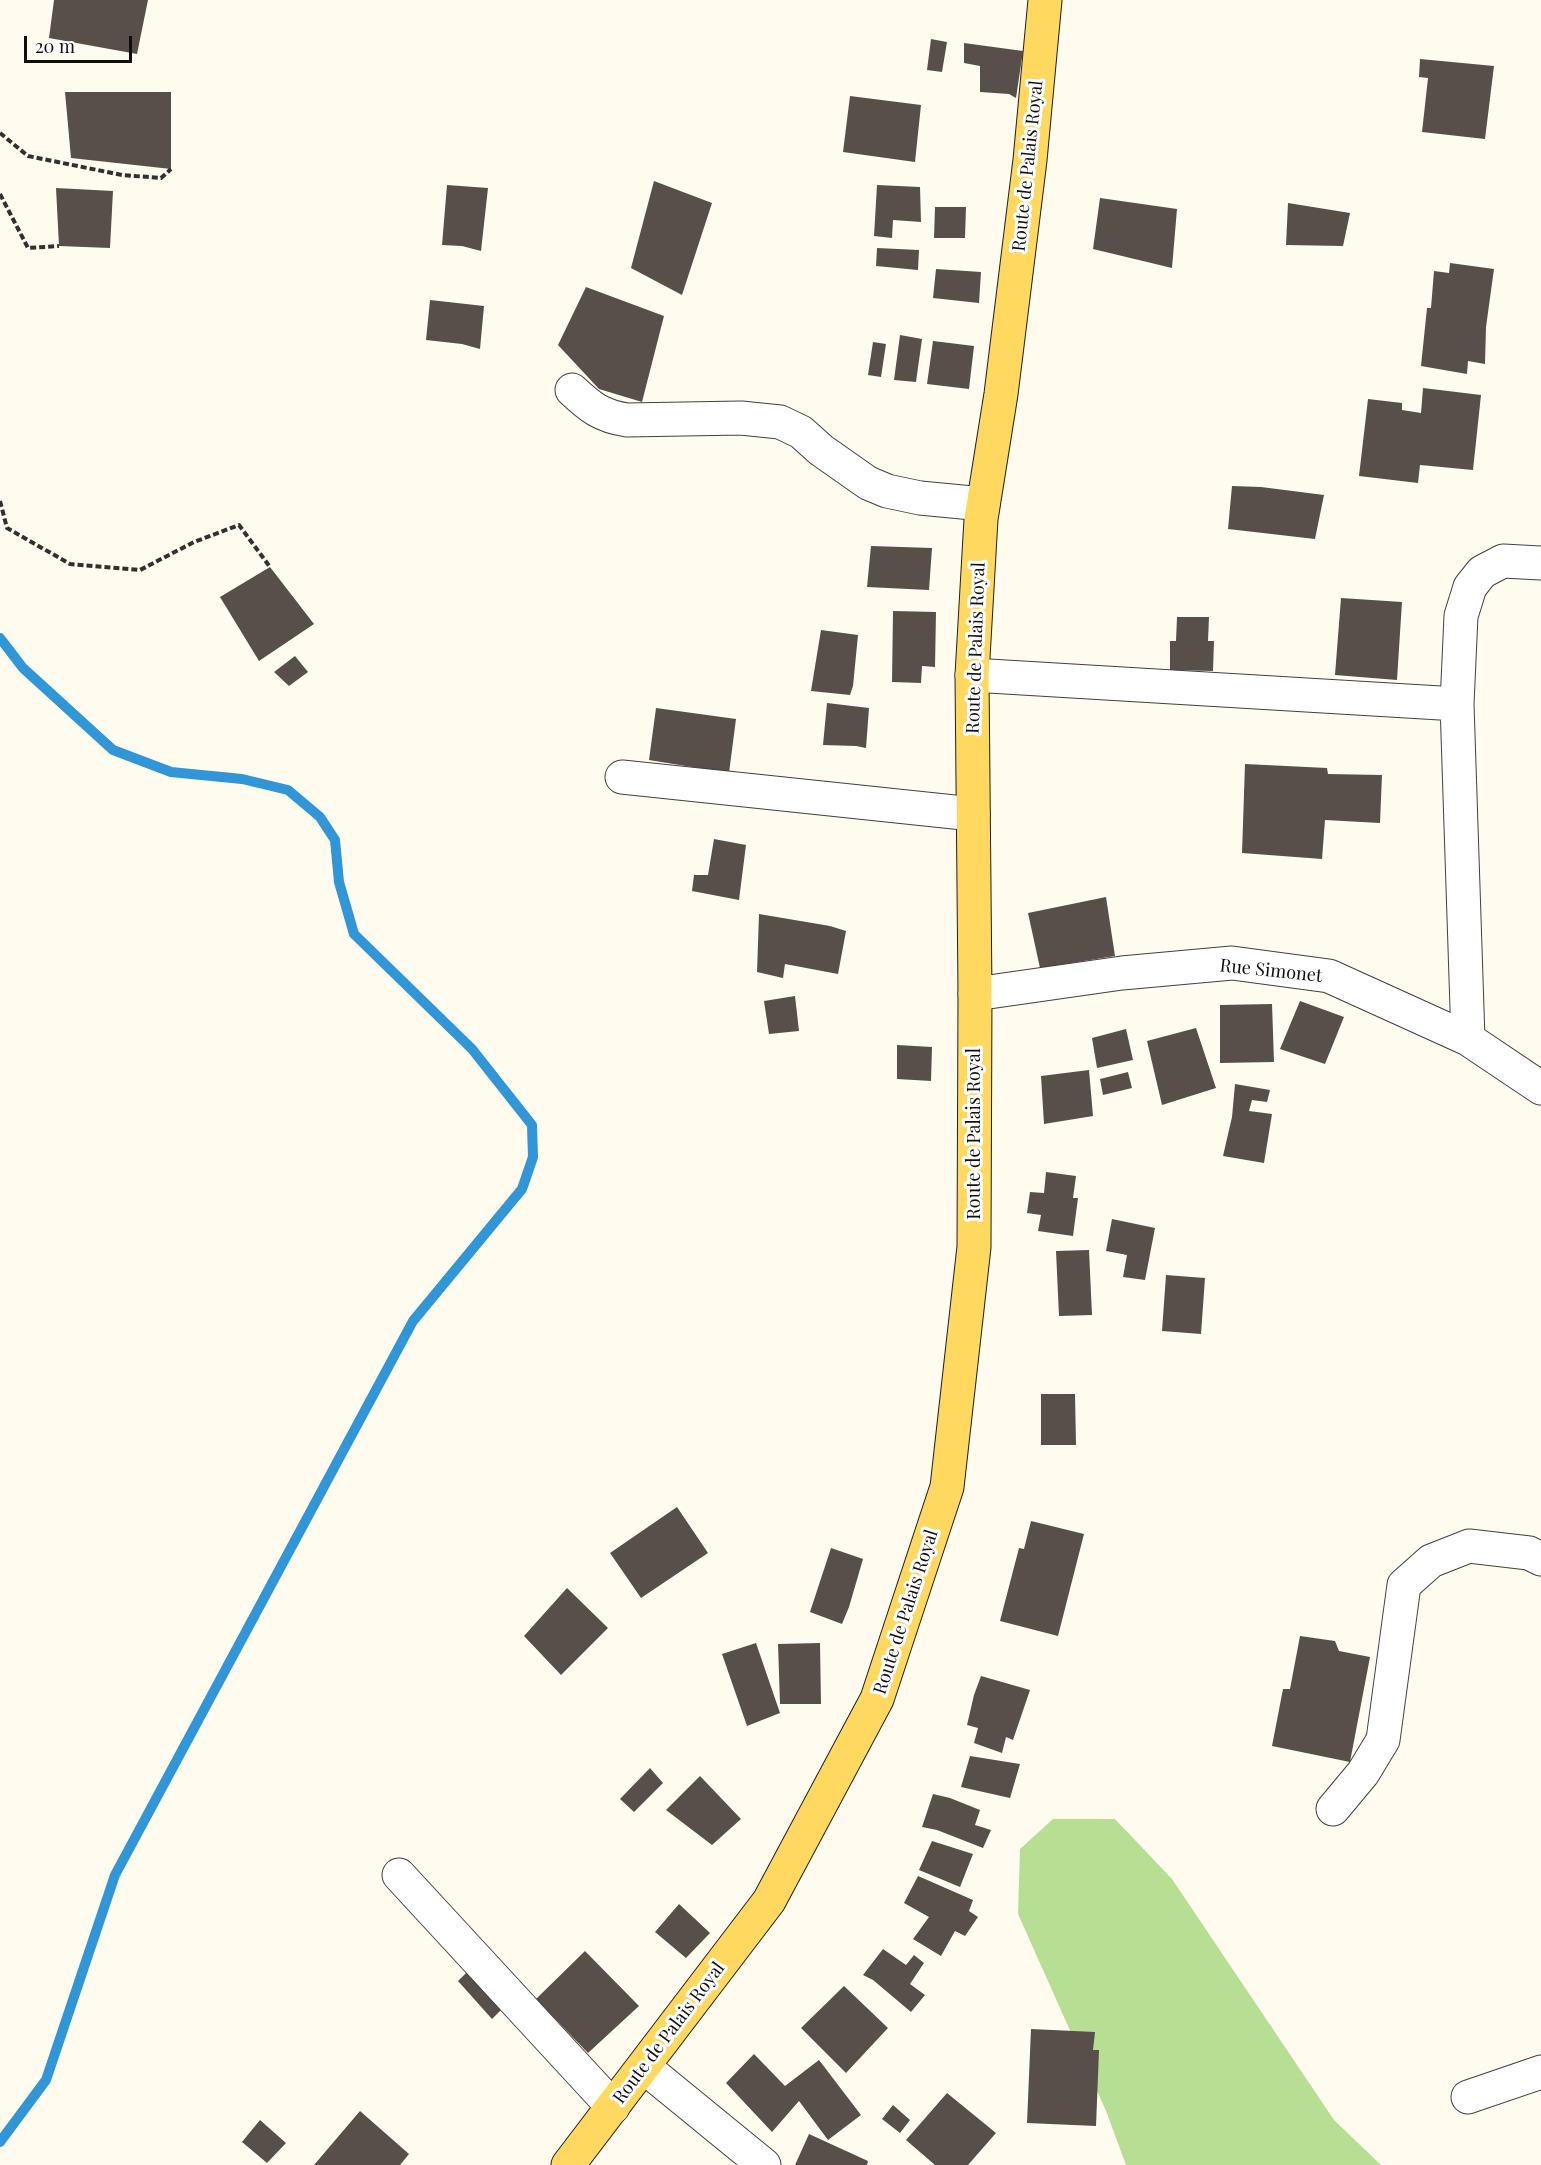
<!DOCTYPE html>
<html>
<head>
<meta charset="utf-8">
<style>
  body { margin:0 }
  #map { position:relative; width:1541px; height:2165px; overflow:hidden; background:#fffcef; font-family:"Playfair Display",serif }
  canvas { display:block }
  .scale { position:absolute; left:24px; top:36px; width:108px; height:27px; box-sizing:border-box; border:3px solid #0e0e0e; border-top:0; padding-left:8px; font-size:18px; line-height:21px; white-space:nowrap; color:#0e0e0e; -webkit-text-stroke:4px #fff; paint-order:stroke }
</style>
</head>
<body>
<div id="map">
<canvas width="1541" height="2165"></canvas>
<div class="scale">20 m</div>
</div>
<script>
const ctx = document.querySelector('canvas').getContext('2d');
ctx.lineJoin = 'round';
function fillPath(path, color) {
  ctx.fillStyle = color;
  ctx.fill(path, 'evenodd');
}
function trace(path, color, width, dash) {
  ctx.strokeStyle = color;
  ctx.lineWidth = width;
  ctx.lineCap = dash ? 'butt' : 'round';
  ctx.setLineDash(dash || []);
  ctx.stroke(path);
}
function write(font, color, halo, rows, align = 'center') {
  ctx.font = font + ' "Playfair Display",serif';
  ctx.lineWidth = 6;
  ctx.setLineDash([]);
  ctx.textBaseline = 'middle';
  ctx.strokeStyle = halo;
  ctx.fillStyle = color;
  for (const [text, x, y, turn = 0] of rows) {
    ctx.save();
    ctx.translate(x, y);
    ctx.rotate((+turn || 0) * Math.PI / 180);
    ctx.textAlign = isNaN(turn) ? turn : align;
    if (halo) ctx.strokeText(text, 0, 0);
    ctx.fillText(text, 0, 0);
    ctx.restore();
  }
}
fillPath(new Path2D(`
  M 1053,1819 L 1115,1819 L 1172,1879 L 1334,2120 L 1381,2165 L 1126,2165 L 1106,2111 L 1018,1914 L 1020,1849 Z`), '#b6df93');
trace(new Path2D(`
  M 0,638 L 23,668 L 113,750 L 171,772 L 242,779 L 288,790 L 320,817 L 335,840 L 339,882 L 354,934 L 472,1049 L 532,1125 L 533,1157 L 522,1189 L 413,1321 L 115,1875 L 46,2080 L 0,2142`), '#3096d8', 10);
fillPath(new Path2D(`
  M 54,0 L 148,0 L 137,54 L 49,38 Z
  M 931,39 L 947,42 L 942,72 L 927,70 Z
  M 964,43 L 1023,51 L 1016,98 L 1009,94 L 980,92 L 980,66 L 964,63 Z
  M 1420,59 L 1494,66 L 1485,139 L 1422,132 L 1428,78 L 1419,77 Z
  M 65,92 L 171,92 L 171,169 L 71,158 Z
  M 850,96 L 921,105 L 915,162 L 843,152 Z
  M 654,181 L 712,203 L 682,295 L 631,268 Z
  M 447,185 L 488,188 L 481,251 L 462,246 L 442,245 Z
  M 877,185 L 920,187 L 921,222 L 893,220 L 892,238 L 874,236 Z
  M 56,188 L 113,191 L 110,248 L 59,246 Z
  M 1100,198 L 1177,209 L 1172,268 L 1093,249 Z
  M 1288,203 L 1350,213 L 1343,246 L 1286,245 Z
  M 935,207 L 966,207 L 965,238 L 934,238 Z
  M 877,248 L 919,250 L 918,270 L 876,266 Z
  M 1450,263 L 1494,269 L 1486,327 L 1485,364 L 1468,361 L 1467,374 L 1421,366 L 1427,308 L 1431,308 L 1434,271 L 1449,273 Z
  M 936,269 L 981,272 L 979,303 L 933,298 Z
  M 586,287 L 664,316 L 642,402 L 599,389 L 558,345 Z
  M 430,300 L 484,306 L 480,349 L 462,344 L 426,340 Z
  M 900,335 L 922,339 L 916,382 L 894,380 Z
  M 933,341 L 974,346 L 969,389 L 927,384 Z
  M 873,342 L 886,344 L 881,377 L 868,375 Z
  M 1423,388 L 1481,395 L 1473,470 L 1420,465 L 1418,483 L 1359,476 L 1368,399 L 1402,403 L 1402,410 L 1421,413 Z
  M 1232,486 L 1261,487 L 1324,495 L 1315,539 L 1228,529 Z
  M 871,546 L 932,548 L 929,590 L 867,587 Z
  M 270,567 L 314,624 L 259,661 L 220,597 Z
  M 1341,598 L 1402,602 L 1397,680 L 1335,675 Z
  M 893,611 L 936,612 L 935,667 L 922,666 L 921,683 L 892,682 Z
  M 1177,617 L 1209,617 L 1208,641 L 1214,641 L 1213,671 L 1170,670 L 1170,641 L 1176,641 Z
  M 821,630 L 858,635 L 853,686 L 850,695 L 811,691 Z
  M 295,656 L 308,672 L 289,686 L 274,672 Z
  M 827,703 L 869,708 L 866,748 L 856,746 L 823,745 Z
  M 656,708 L 736,719 L 729,773 L 649,760 Z
  M 1245,764 L 1327,768 L 1328,774 L 1382,775 L 1380,823 L 1325,820 L 1322,859 L 1242,853 Z
  M 714,839 L 746,845 L 739,900 L 692,891 L 694,875 L 708,875 Z
  M 1106,897 L 1115,956 L 1040,968 L 1028,913 Z
  M 759,914 L 830,926 L 846,931 L 838,974 L 785,964 L 783,978 L 757,972 Z
  M 795,996 L 799,1031 L 769,1034 L 764,1001 Z
  M 1300,1001 L 1344,1017 L 1325,1064 L 1280,1049 Z
  M 1272,1004 L 1274,1062 L 1220,1063 L 1220,1005 Z
  M 1196,1028 L 1216,1088 L 1162,1105 L 1147,1041 Z
  M 1126,1029 L 1133,1060 L 1097,1068 L 1092,1038 Z
  M 897,1045 L 932,1047 L 931,1081 L 897,1079 Z
  M 1089,1070 L 1093,1116 L 1044,1124 L 1041,1076 Z
  M 1128,1072 L 1132,1088 L 1103,1095 L 1100,1079 Z
  M 1235,1084 L 1270,1090 L 1267,1102 L 1252,1100 L 1249,1111 L 1272,1114 L 1264,1163 L 1223,1156 L 1232,1117 Z
  M 1046,1172 L 1076,1176 L 1073,1198 L 1078,1198 L 1073,1236 L 1038,1231 L 1041,1215 L 1027,1213 L 1030,1192 L 1044,1193 Z
  M 1112,1219 L 1155,1228 L 1145,1280 L 1123,1277 L 1127,1255 L 1106,1251 Z
  M 1089,1250 L 1092,1315 L 1059,1316 L 1056,1251 Z
  M 1166,1275 L 1205,1278 L 1201,1334 L 1162,1331 Z
  M 1041,1394 L 1075,1394 L 1076,1445 L 1041,1445 Z
  M 677,1507 L 708,1553 L 641,1598 L 610,1553 Z
  M 1031,1521 L 1084,1534 L 1058,1636 L 1000,1621 L 1019,1548 L 1024,1549 Z
  M 831,1548 L 863,1559 L 849,1607 L 842,1624 L 810,1612 Z
  M 567,1588 L 608,1628 L 561,1675 L 524,1636 Z
  M 1300,1636 L 1335,1641 L 1339,1651 L 1370,1657 L 1350,1762 L 1272,1746 L 1283,1689 L 1290,1689 Z
  M 756,1643 L 780,1713 L 747,1726 L 722,1654 Z
  M 820,1643 L 821,1704 L 780,1704 L 778,1644 Z
  M 981,1676 L 1030,1690 L 1013,1740 L 1006,1737 L 1002,1753 L 974,1743 L 978,1728 L 967,1725 L 974,1695 Z
  M 970,1756 L 1020,1764 L 1010,1798 L 961,1787 Z
  M 650,1768 L 663,1783 L 634,1812 L 620,1799 Z
  M 700,1776 L 741,1819 L 712,1845 L 666,1810 Z
  M 933,1794 L 950,1798 L 980,1810 L 975,1825 L 991,1830 L 983,1848 L 937,1830 L 922,1827 Z
  M 932,1841 L 973,1854 L 960,1887 L 919,1870 Z
  M 918,1876 L 973,1900 L 969,1911 L 978,1917 L 965,1936 L 955,1931 L 941,1956 L 913,1939 L 929,1917 L 904,1903 Z
  M 679,1904 L 710,1933 L 686,1958 L 655,1932 Z
  M 883,1949 L 906,1965 L 914,1955 L 924,1963 L 910,1984 L 925,1995 L 911,2012 L 873,1980 L 863,1975 Z
  M 585,1951 L 639,2006 L 588,2053 L 536,1999 Z
  M 473,1966 L 510,2001 L 492,2019 L 458,1981 Z
  M 844,1986 L 888,2028 L 846,2073 L 801,2028 Z
  M 1031,2029 L 1095,2032 L 1093,2050 L 1099,2050 L 1096,2126 L 1027,2123 Z
  M 754,2054 L 785,2086 L 819,2060 L 861,2115 L 828,2140 L 799,2101 L 772,2132 L 726,2083 Z
  M 947,2093 L 996,2133 L 968,2165 L 935,2165 L 906,2140 Z
  M 893,2105 L 910,2120 L 900,2133 L 882,2119 Z
  M 360,2111 L 409,2154 L 400,2165 L 314,2165 Z
  M 260,2120 L 286,2143 L 267,2163 L 242,2142 Z
  M 809,2134 L 868,2161 L 867,2165 L 795,2165 Z`), '#584f4a');
const minor = new Path2D(`
  M 572,390 C 590,407 601,416 627,420 L 741,418 L 780,422 L 801,432 L 821,450 L 868,483 L 887,491 L 920,498 L 983,504
  M 972,675 L 1457,704
  M 622,777 L 973,814
  M 975,994 L 1122,973 L 1232,963 L 1329,976 L 1468,1039 L 1541,1088
  M 1468,1039 L 1457,704 L 1461,616 L 1470,587 L 1482,572 L 1503,561 L 1541,563
  M 1333,1809 L 1363,1773 L 1383,1740 L 1404,1585 L 1431,1561 L 1469,1546 L 1529,1553 L 1541,1559
  M 399,1875 L 613,2107
  M 644,2067 L 764,2165
  M 1468,2097 L 1541,2072`);
const primary = new Path2D(`
  M 568,2165 L 769,1901 L 877,1699 L 947,1487 L 974,1247 L 975,994 L 972,675 L 981,519 L 1001,394 L 1030,160 L 1045,0`);
trace(minor, '#414141', 35);
trace(primary, '#1f1f1f', 35);
trace(new Path2D(`
  M 0,133 L 28,156 L 122,175 L 161,178 L 171,169
  M 0,194 L 28,248 L 59,246
  M 0,501 L 7,528 L 70,564 L 140,570 L 194,542 L 239,525 L 270,567`), '#303030', 4, [6, 3]);
trace(minor, '#fff', 33);
trace(primary, '#ffd85f', 33);
write('18px', '#0e0e0e', '#fff', [
  ["Route de Palais Royal",1028,166,-84],
  ["Route de Palais Royal",976,648,-88],
  ["Rue Simonet",1271,971,6],
  ["Route de Palais Royal",974,1134,-90],
  ["Route de Palais Royal",906,1612,-72],
  ["Route de Palais Royal",669,2033,-53]
]);
</script>
</body>
</html>
